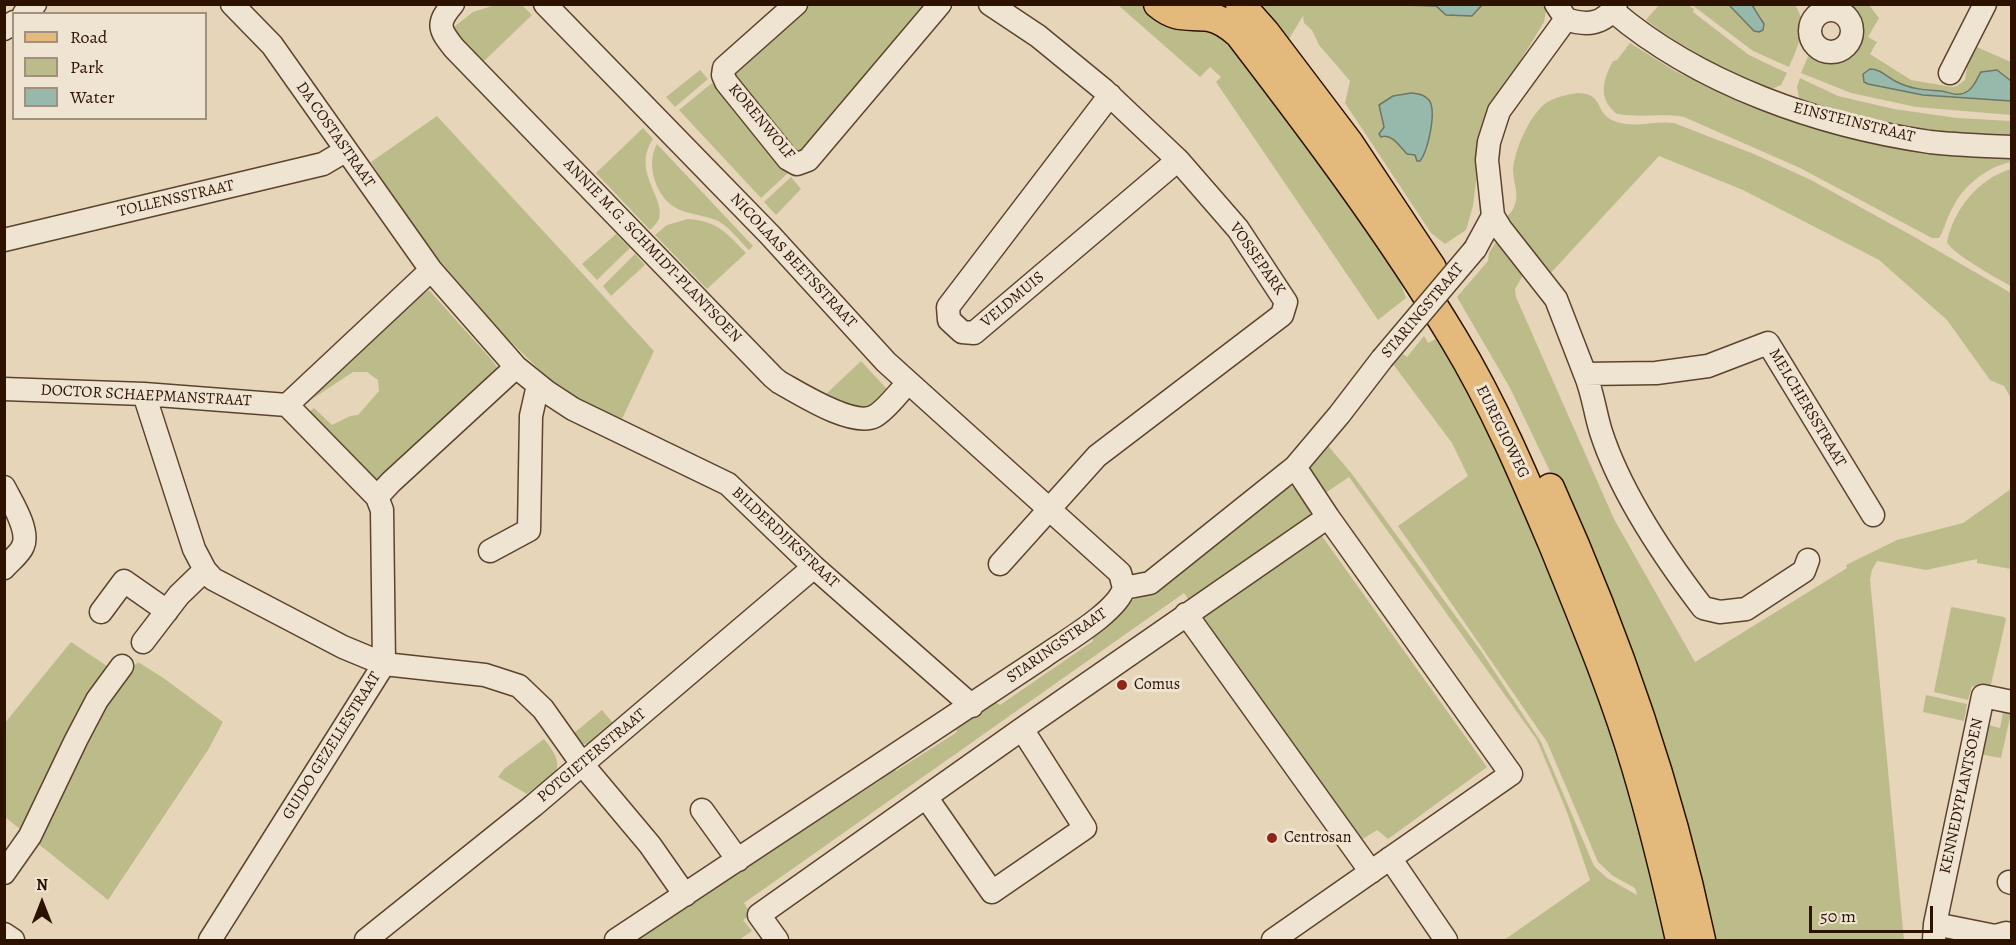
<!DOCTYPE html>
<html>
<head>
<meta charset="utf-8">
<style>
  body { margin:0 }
  #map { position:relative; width:2016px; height:945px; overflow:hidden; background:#e7d5b9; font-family:Alegreya,serif }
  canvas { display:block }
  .frame { position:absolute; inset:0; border:6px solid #2d1200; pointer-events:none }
  .legend { position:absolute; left:12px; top:12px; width:195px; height:108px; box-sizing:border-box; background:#efe4d2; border:2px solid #a1907e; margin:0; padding:8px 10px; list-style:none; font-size:18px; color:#2d1200 }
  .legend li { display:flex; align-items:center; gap:12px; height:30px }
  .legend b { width:30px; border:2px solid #a1907e }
  .north { position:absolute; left:12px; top:873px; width:60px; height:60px; -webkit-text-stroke:4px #efe4d2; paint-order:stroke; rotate:0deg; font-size:16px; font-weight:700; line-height:24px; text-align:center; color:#2d1200 }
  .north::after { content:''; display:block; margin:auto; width:21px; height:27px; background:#2d1200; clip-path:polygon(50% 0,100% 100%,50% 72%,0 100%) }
  .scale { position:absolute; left:1809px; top:906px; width:124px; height:27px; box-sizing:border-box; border:3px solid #2d1200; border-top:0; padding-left:8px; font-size:18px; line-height:21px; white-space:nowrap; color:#2d1200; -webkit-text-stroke:4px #efe4d2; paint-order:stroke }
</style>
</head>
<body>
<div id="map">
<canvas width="2016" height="945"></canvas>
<div class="frame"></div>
<ul class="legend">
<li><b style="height:8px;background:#e4ba7c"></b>Road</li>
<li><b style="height:16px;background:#bcbc8b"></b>Park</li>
<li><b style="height:16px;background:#97b9ac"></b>Water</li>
</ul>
<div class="north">N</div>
<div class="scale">50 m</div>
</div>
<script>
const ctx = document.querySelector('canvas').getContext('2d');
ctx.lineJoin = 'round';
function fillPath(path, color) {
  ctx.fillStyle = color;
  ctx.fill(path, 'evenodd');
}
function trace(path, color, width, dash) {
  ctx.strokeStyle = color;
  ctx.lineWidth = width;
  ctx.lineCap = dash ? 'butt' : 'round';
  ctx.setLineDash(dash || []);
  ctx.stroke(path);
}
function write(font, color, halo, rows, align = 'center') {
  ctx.font = font + ' Alegreya,serif';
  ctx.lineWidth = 6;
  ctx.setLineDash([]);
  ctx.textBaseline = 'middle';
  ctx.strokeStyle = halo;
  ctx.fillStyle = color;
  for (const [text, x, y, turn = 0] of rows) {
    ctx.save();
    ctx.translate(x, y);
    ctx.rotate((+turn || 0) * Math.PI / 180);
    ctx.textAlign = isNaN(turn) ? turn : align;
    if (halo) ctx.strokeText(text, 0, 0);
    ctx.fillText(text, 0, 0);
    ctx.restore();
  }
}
fillPath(new Path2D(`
  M 1401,4 L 1436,6 L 1446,15 L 1472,16 L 1482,5 L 1547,5 L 1544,22 L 1500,94 L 1478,165 L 1473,206 L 1466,230 L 1445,244 L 1431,233 L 1345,103 L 1350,81 L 1319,45 L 1312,30 L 1304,23 L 1303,16 L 1287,42 L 1259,5 ZM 1393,96 L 1432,108 L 1427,150 L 1416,156 L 1389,136 L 1381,137 L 1380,134 L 1384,127 L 1379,105 Z
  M 495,5 L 522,5 L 532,15 L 482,63 L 450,30 L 473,12 Z
  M 805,5 L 932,5 L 812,148 L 792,153 L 730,69 Z
  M 1118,5 L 1142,5 L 1157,20 L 1215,29 L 1226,38 L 1391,258 L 1406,298 L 1378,320 L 1216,82 L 1221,77 L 1210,67 L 1200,77 Z
  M 1659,5 L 1688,5 L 1694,9 L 1693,12 L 1749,55 L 1787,73 L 1781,85 L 1769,90 C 1727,70 1683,49 1646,20 Z
  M 1692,5 L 1729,5 L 1754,31 L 1759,32 L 1763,30 L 1761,17 L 1752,5 L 1795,5 C 1809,25 1798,46 1789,67 L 1753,51 Z
  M 1851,5 L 1869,5 L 1879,18 L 1868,37 L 1877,42 L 1870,54 L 1911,80 L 1952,87 L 1957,86 L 1965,80 L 1967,67 L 1963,62 L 1972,45 L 2011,62 L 2011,81 L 1981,72 C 1977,79 1974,87 1967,91 C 1956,99 1911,89 1899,83 C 1888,78 1881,71 1870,69 L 1864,82 L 1923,95 L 2011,101 L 2011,115 L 1916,107 L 1851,93 L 1801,73 L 1811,49 C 1818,57 1826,60 1836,59 C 1853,56 1863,38 1857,22 C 1854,16 1851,12 1851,5 Z
  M 1630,43 L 1675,71 L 1725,93 L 2011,156 L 2011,162 C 1987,167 1964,185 1953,207 C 1947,217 1945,228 1939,238 L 1932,238 L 1800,168 L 1684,117 C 1662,113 1640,118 1617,114 C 1597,98 1603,80 1613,61 L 1617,60 Z
  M 700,70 L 708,79 L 675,107 L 666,97 Z
  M 1800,78 L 1838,96 L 1894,109 L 1957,118 L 2011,121 L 2011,138 C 1970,134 1928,132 1887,125 C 1857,119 1828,109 1799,99 L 1797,87 Z
  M 712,83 L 788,173 L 761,198 L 679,110 Z
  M 1577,93 C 1604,93 1594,111 1612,120 C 1633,130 1653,120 1674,123 L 1754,154 L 1811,180 L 1911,235 L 2011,293 L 2011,398 L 2004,386 L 1990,380 L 1947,320 L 1879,260 L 1743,190 L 1659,156 L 1548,276 L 1506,218 C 1508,215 1513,211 1514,207 C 1520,195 1513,182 1513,170 C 1514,151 1530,114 1546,103 C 1555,97 1566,95 1577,93 Z
  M 437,116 L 654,351 L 621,421 L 566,396 L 506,337 L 415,232 L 371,162 Z
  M 643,128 L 653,139 C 631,172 666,197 659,219 C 657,223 653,227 650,230 L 596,173 Z
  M 657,144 L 753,246 L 749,250 C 739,240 730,228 718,221 C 705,215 690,215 678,209 C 656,199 645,164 657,144 Z
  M 2011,169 L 2012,169 L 2011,286 C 1999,280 1950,252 1947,242 C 1954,209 1978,179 2011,169 Z
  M 791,177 L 801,189 L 776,215 L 764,202 Z
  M 688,219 C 717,221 727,233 746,253 L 707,289 L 655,235 L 667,225 Z
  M 616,234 L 630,248 L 597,280 L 582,264 Z
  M 1502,242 L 1525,272 L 1515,289 L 1516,297 L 1614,519 L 1695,662 L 1847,568 L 1846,565 L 1897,540 L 1963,523 L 2011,489 L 2011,569 L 1977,563 L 1977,559 L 1926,570 L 1877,561 L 1872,570 L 1870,579 L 1904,940 L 1710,940 L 1581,536 L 1510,388 L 1457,297 L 1488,261 L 1489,253 L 1495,243 Z
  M 635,254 L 645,265 L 611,296 L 603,286 Z
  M 429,290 L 490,358 L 497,367 L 494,377 L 381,482 L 371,483 L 306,414 L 314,408 L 332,425 L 350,416 L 358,415 L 379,391 L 378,380 L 367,372 L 353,372 L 303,405 L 417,292 L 421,295 Z
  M 1424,336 L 1428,343 L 1441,336 L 1565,583 L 1676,940 L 1504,940 L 1590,880 L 1567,812 L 1537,740 L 1349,477 L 1321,496 L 1308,468 L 1324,441 L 1352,474 L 1406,548 L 1481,651 L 1541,742 L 1594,866 L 1607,878 L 1637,895 L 1635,888 L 1613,876 L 1598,862 L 1547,742 L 1398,526 L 1468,476 L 1452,443 L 1393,364 L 1403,354 L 1407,357 Z
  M 861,361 L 887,389 L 869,408 L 858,411 L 825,395 Z
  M 1285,482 L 1301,493 L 1312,506 L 1309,518 L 1487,767 L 1388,839 L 1377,830 L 1361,840 L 1184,593 L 744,903 L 752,915 L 743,920 L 752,931 L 739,940 L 636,940 L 668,917 L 881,780 L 880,777 L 892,768 L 896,771 L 957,732 L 955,727 L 995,702 L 1000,705 L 1093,641 L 1092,636 L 1130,602 L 1169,577 Z
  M 1952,607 L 2004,617 L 2006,619 L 1990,689 L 1972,686 L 1968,700 L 1934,692 L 1951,608 Z
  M 71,642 L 107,666 L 114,657 L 131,669 L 138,662 L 162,677 L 223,722 L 208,750 L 108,900 L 5,817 L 4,724 Z
  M 1926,695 L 1967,704 L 1964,721 L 1923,712 Z
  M 2004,708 L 2011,713 L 2001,758 L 1979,754 L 1985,724 L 2000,728 Z
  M 602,710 L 613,723 L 588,744 L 579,744 L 574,733 Z
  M 544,739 C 551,748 561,759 556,772 L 527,794 L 498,777 L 504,769 Z`), '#bcbc8b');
const water = new Path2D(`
  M 1401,5 L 1482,5 L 1472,16 L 1446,15 L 1436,6 Z
  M 1729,5 L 1752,5 L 1764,24 L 1763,30 L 1759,32 L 1754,31 Z
  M 1870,69 C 1880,69 1886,76 1895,81 C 1910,89 1924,90 1941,91 C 1950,92 1958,98 1968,91 C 1975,86 1977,78 1981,72 L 1997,70 L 2011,81 L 2011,101 L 1923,95 L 1868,84 L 1864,82 L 1863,74 Z
  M 1411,93 C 1418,94 1424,94 1429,100 C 1437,111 1428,151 1420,161 L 1417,161 L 1415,155 L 1407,154 C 1400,147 1392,133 1381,137 L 1379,134 L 1384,127 L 1379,105 L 1393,96 Z`);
fillPath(water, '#97b9ac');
trace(water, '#6d7667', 1.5);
const minor = new Path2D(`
  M 232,4 L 272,45 L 431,270 L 516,367 L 391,482 L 377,497 L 287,405
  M 453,4 C 436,24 439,29 454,48 L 773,377 L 779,382 C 799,393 853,428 875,416 C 887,409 898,393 908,383
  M 545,4 L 770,235 L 886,362 L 1120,573 L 1124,588
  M 796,4 L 724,68 L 723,75 L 726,82 L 788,159 L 797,164 L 808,160 L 940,4
  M 990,4 L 1038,36 L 1104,90 L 1178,160 L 1238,229 L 1286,302 L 1282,315 L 1097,456 L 1000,564
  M 1556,4 L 1566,19 C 1586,26 1605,25 1616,4
  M1810 31a21 21 0 1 1 42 0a21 21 0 1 1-42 0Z
  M 1613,11 C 1699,84 1819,126 1930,142 C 1957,145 1984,146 2012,147
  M 24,14 L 35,4
  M 1566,19 L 1499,111 L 1489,142 L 1487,160 L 1493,216 L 1501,229 L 1556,299 L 1585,374 L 1656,373 L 1708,366 L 1768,343 L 1873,515
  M 4,29 L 14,22
  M 1950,73 L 1985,4
  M 1110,95 L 948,307 L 949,320 L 962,332 L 974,333 L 1178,160
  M 4,240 L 323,164 L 345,151
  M 1475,249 L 1493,216
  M 516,367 L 547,392 L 573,409 L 728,484 L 814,567 L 972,706
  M 1585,374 C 1593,393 1595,413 1601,432 C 1621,494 1664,557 1703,608 L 1720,612 L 1746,609 L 1804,571 L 1808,560
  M 4,389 L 144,394 L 287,405
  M 144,394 L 194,549 L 205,570 L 213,579 L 343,647 L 384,664 L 485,675 L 519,686 L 543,709 L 582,764 L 650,845 L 685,895
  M 287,405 L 431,270
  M 1295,467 L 1328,517
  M 4,487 C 11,501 30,530 23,546 C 20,554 10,561 4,568
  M 490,551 L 529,530 L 531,416 L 538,385
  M 1124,588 L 1150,583 L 1295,467 L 1339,415 L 1382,359
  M 101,612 L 124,581 L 167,611
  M 1186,614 L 1371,872
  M 143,642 L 179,595 L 205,570
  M 926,797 L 992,892 L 1085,828 L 1022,729
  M 702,810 L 738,860
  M 1390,858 L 1446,940
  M 4,873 L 30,836 L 76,740 L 97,700 L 122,666
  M 2009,882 L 2012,883
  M 1935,924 L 1995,936 L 2006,933 L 2012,934
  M 4,934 L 13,940
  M 210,940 L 384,664 L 382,510 L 377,497
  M 366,940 L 533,806 L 814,567
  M 616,940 L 1043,657 C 1064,642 1117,612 1124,588
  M 777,940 L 759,915 L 1022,729 L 1328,517 L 1511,774 L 1273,940
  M 1934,940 L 1935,924 L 1983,696 L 2012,702`);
const major = new Path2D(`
  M 1158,4 C 1177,20 1188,14 1209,17 C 1221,19 1230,26 1239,34 C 1315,133 1390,233 1454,339 C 1494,405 1524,476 1554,547 C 1583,619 1614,692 1636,767 C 1653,824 1667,882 1680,940
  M 1240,4 L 1265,32 L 1349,143 L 1432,268
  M 1550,488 C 1616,634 1668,784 1701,940`);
trace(minor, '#5c432e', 25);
trace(major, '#2d1200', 31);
trace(minor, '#efe4d2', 22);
trace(major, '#e4ba7c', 28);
const minorBridge = new Path2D(`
  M 1382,359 L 1475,249`);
trace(minorBridge, '#5c432e', 25, []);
trace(minorBridge, '#efe4d2', 22);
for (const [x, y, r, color] of [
  [1122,685,6,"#8f2418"],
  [1272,838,6,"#8f2418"]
]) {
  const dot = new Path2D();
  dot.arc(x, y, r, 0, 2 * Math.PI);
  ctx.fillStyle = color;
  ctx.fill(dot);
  trace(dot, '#efe4d2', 2);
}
write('16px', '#2d1200', '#efe4d2', [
  ["KORENWOLF",761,122,50],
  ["EINSTEINSTRAAT",1854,123,14],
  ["DA COSTASTRAAT",335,135,55],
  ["TOLLENSSTRAAT",176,199,-13],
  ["ANNIE M.G. SCHMIDT-PLANTSOEN",652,251,46],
  ["VOSSEPARK",1257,259,55],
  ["NICOLAAS BEETSSTRAAT",793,261,47],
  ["VELDMUIS",1013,300,-40],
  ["STARINGSTRAAT",1423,311,-50],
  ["DOCTOR SCHAEPMANSTRAAT",146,396,3],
  ["MELCHERSSTRAAT",1807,408,59],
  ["EUREGIOWEG",1502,432,64],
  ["BILDERDIJKSTRAAT",785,538,43],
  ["STARINGSTRAAT",1057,646,-35],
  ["GUIDO GEZELLESTRAAT",332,746,-58],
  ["POTGIETERSTRAAT",592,756,-40],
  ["KENNEDYPLANTSOEN",1962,796,-78]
]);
write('16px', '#2d1200', '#efe4d2', [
  ["Comus",1134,685],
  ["Centrosan",1284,838]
], 'left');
</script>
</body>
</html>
